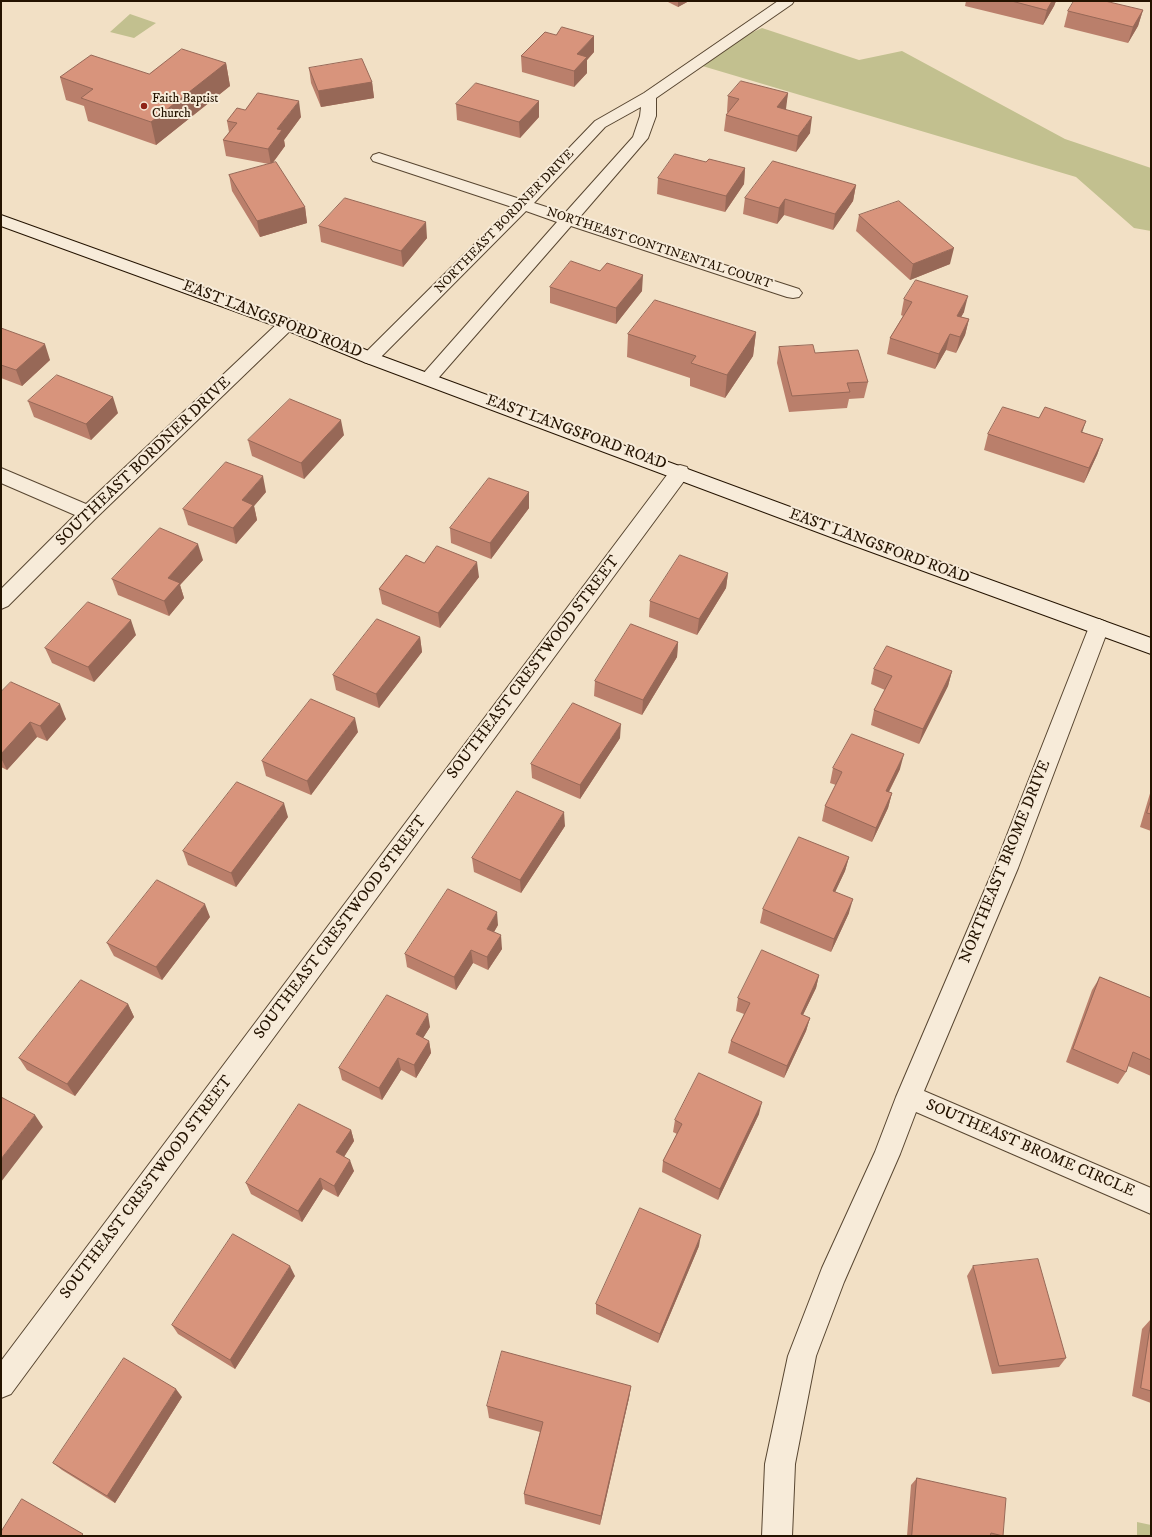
<!DOCTYPE html>
<html>
<head>
<meta charset="utf-8">
<style>
  body { margin:0 }
  #map { position:relative; width:1152px; height:1537px; overflow:hidden; background:#f2e0c5; font-family:"IM FELL DW Pica",serif }
  canvas { display:block }
  .frame { position:absolute; inset:0; border:2px solid #241300; pointer-events:none }
</style>
</head>
<body>
<div id="map">
<canvas width="1152" height="1537"></canvas>
<div class="frame"></div>
</div>
<script>
const ctx = document.querySelector('canvas').getContext('2d');
ctx.lineJoin = 'round';
function fillPath(path, color) {
  ctx.fillStyle = color;
  ctx.fill(path, 'evenodd');
}
function trace(path, color, width, dash) {
  ctx.strokeStyle = color;
  ctx.lineWidth = width;
  ctx.lineCap = dash ? 'butt' : 'round';
  ctx.setLineDash(dash || []);
  ctx.stroke(path);
}
function write(font, color, halo, rows, align = 'center') {
  ctx.font = font + ' "IM FELL DW Pica",serif';
  ctx.lineWidth = 4;
  ctx.setLineDash([]);
  ctx.textBaseline = 'middle';
  ctx.strokeStyle = halo;
  ctx.fillStyle = color;
  for (const [text, x, y, turn = 0] of rows) {
    ctx.save();
    ctx.translate(x, y);
    ctx.rotate((+turn || 0) * Math.PI / 180);
    ctx.textAlign = isNaN(turn) ? turn : align;
    if (halo) ctx.strokeText(text, 0, 0);
    ctx.fillText(text, 0, 0);
    ctx.restore();
  }
}
fillPath(new Path2D(`
  M 130,14 L 156,23 L 134,38 L 110,32 Z
  M 762,28 L 859,60 L 902,51 L 1065,139 L 1151,168 L 1151,231 L 1134,228 L 1076,177 L 699,65 L 735,40 Z
  M 1137,1522 L 1151,1525 L 1151,1536 L 1137,1536 Z`), '#c2c08f');
const street = new Path2D(`
  M 778,1 L 794,1 L 792,4 L 656,98 L 656,116 L 648,138 L 579,218 L 799,289 L 802,293 L 799,297 L 793,298 L 787,297 L 571,226 L 434,383 L 428,385 L 422,383 L 419,379 L 422,375 L 557,222 L 526,211 L 376,362 L 370,364 L 364,362 L 361,358 L 364,354 L 512,207 L 373,161 L 371,158 L 373,155 L 379,153 L 385,155 L 520,199 L 595,121 L 644,93 ZM 641,107 L 640,116 L 633,137 L 565,213 L 534,203 L 605,127 Z
  M 287,318 L 293,320 L 296,324 L 293,328 L 96,518 L 8,606 L 1,609 L 1,589 L 75,515 L 1,483 L 1,468 L 86,504 L 281,320 Z
  M 680,465 L 687,467 L 689,472 L 687,477 L 11,1394 L 1,1398 L 1,1361 L 673,467 Z
  M 1099,619 L 1106,622 L 1109,627 L 1018,868 L 924,1091 L 1151,1188 L 1151,1214 L 916,1112 L 900,1154 L 844,1282 L 816,1356 L 795,1464 L 792,1536 L 762,1536 L 765,1464 L 788,1356 L 822,1268 L 875,1152 L 896,1097 L 994,868 L 1089,627 L 1092,622 Z`);
const secondary = new Path2D(`
  M 1,215 L 293,320 L 376,354 L 858,532 L 1151,638 L 1151,654 L 844,542 L 364,362 L 281,328 L 1,226 Z`);
trace(street, '#584631', 2);
trace(secondary, '#241300', 2);
fillPath(street, '#f7ebd9');
fillPath(secondary, '#f7ebd9');
fillPath(new Path2D(`
  M 666,1 L 689,1 L 678,7 Z
  M 966,1 L 1056,1 L 1054,6 L 1043,25 L 965,6 Z
  M 1143,10 L 1138,26 L 1128,43 L 1064,27 L 1068,11 Z
  M 594,52 L 587,60 L 587,73 L 574,87 L 522,72 L 521,56 Z
  M 226,63 L 230,86 L 156,145 L 88,121 L 84,106 L 66,100 L 60,77 L 149,74 Z
  M 309,68 L 372,82 L 374,98 L 321,107 L 311,83 Z
  M 788,93 L 785,109 L 810,133 L 796,152 L 724,131 L 726,115 L 728,113 L 727,112 L 728,96 Z
  M 456,104 L 539,117 L 520,138 L 457,120 Z
  M 301,117 L 284,140 L 285,146 L 272,164 L 305,207 L 307,223 L 260,237 L 232,191 L 229,175 L 269,164 L 226,156 L 223,140 L 229,132 L 227,121 Z
  M 706,162 L 745,168 L 744,184 L 725,212 L 657,194 L 658,178 Z
  M 856,185 L 853,201 L 833,230 L 784,215 L 777,224 L 743,214 L 745,198 Z
  M 859,215 L 950,264 L 910,280 L 856,231 Z
  M 319,226 L 427,238 L 403,267 L 321,242 Z
  M 550,287 L 642,291 L 616,324 L 550,303 Z
  M 904,299 L 964,312 L 961,317 L 969,319 L 965,335 L 956,353 L 946,350 L 935,369 L 887,354 L 890,338 L 903,316 L 901,315 Z
  M 1,328 L 50,360 L 22,386 L 1,378 Z
  M 756,332 L 753,356 L 725,398 L 690,386 L 690,378 L 627,357 L 628,334 Z
  M 779,347 L 815,353 L 868,382 L 864,398 L 849,399 L 847,408 L 789,412 L 777,363 Z
  M 28,401 L 118,413 L 91,440 L 34,417 Z
  M 1082,432 L 1103,439 L 1097,455 L 1084,483 L 984,450 L 988,434 Z
  M 344,435 L 304,479 L 252,456 L 248,440 Z
  M 266,492 L 254,506 L 257,520 L 236,544 L 188,525 L 183,509 Z
  M 529,492 L 529,508 L 491,559 L 451,543 L 450,528 Z
  M 203,560 L 180,585 L 184,598 L 169,616 L 118,595 L 112,579 Z
  M 424,563 L 479,577 L 440,628 L 382,604 L 379,589 Z
  M 728,573 L 726,588 L 697,635 L 649,617 L 650,601 Z
  M 136,635 L 94,682 L 52,663 L 45,648 Z
  M 420,637 L 422,652 L 379,708 L 336,690 L 333,675 Z
  M 678,642 L 677,657 L 642,715 L 594,696 L 595,681 Z
  M 874,669 L 952,671 L 948,686 L 919,744 L 871,725 L 874,710 L 885,690 L 871,684 Z
  M 1,692 L 66,719 L 47,741 L 37,737 L 7,770 L 1,767 Z
  M 358,732 L 311,795 L 266,776 L 262,761 Z
  M 620,738 L 580,799 L 532,778 L 531,764 Z
  M 833,768 L 900,769 L 889,792 L 892,793 L 888,808 L 872,842 L 822,821 L 825,806 L 836,785 L 830,783 Z
  M 1151,790 L 1151,831 L 1140,827 Z
  M 288,817 L 236,887 L 188,865 L 183,851 Z
  M 565,826 L 521,893 L 474,872 L 472,858 Z
  M 849,857 L 845,871 L 835,892 L 849,913 L 831,952 L 760,923 L 763,909 Z
  M 210,917 L 162,980 L 114,956 L 107,943 Z
  M 498,925 L 494,932 L 502,949 L 488,970 L 473,963 L 456,990 L 407,967 L 405,954 Z
  M 819,975 L 816,988 L 803,1015 L 810,1018 L 806,1031 L 784,1078 L 728,1053 L 731,1041 L 744,1014 L 736,1011 L 738,998 Z
  M 1100,977 L 1151,998 L 1151,1076 L 1128,1066 L 1126,1072 L 1118,1084 L 1066,1062 L 1092,990 Z
  M 128,1004 L 134,1017 L 75,1096 L 27,1070 L 19,1058 Z
  M 430,1027 L 423,1038 L 429,1041 L 431,1053 L 416,1078 L 401,1070 L 382,1100 L 342,1080 L 339,1068 Z
  M 759,1114 L 718,1200 L 662,1172 L 663,1161 L 677,1134 L 673,1132 L 675,1120 Z
  M 351,1130 L 354,1141 L 344,1157 L 354,1171 L 338,1197 L 323,1189 L 302,1222 L 251,1194 L 246,1183 Z
  M 699,1246 L 658,1343 L 596,1314 L 596,1304 Z
  M 973,1266 L 1066,1358 L 1059,1367 L 992,1374 L 967,1276 Z
  M 295,1276 L 235,1369 L 178,1334 L 172,1325 Z
  M 1151,1319 L 1151,1403 L 1132,1396 L 1142,1329 Z
  M 631,1386 L 629,1398 L 600,1525 L 525,1504 L 524,1494 L 540,1432 L 489,1418 L 487,1406 Z
  M 182,1397 L 115,1503 L 62,1470 L 53,1463 Z
  M 917,1478 L 1003,1536 L 907,1536 L 911,1485 Z`), '#ba7f6b');
fillPath(new Path2D(`
  M 678,1 L 689,1 L 678,7 Z
  M 1052,1 L 1056,1 L 1054,6 L 1043,25 L 1047,10 Z
  M 1143,10 L 1138,26 L 1128,43 L 1133,27 Z
  M 594,36 L 594,52 L 587,60 L 587,73 L 574,87 L 574,71 L 577,54 Z
  M 226,63 L 230,86 L 156,145 L 151,122 Z
  M 372,82 L 374,98 L 321,107 L 318,91 Z
  M 788,93 L 786,109 L 775,123 L 777,107 Z
  M 299,101 L 301,117 L 284,140 L 285,146 L 271,165 L 268,149 L 277,129 Z
  M 539,101 L 539,117 L 520,138 L 519,122 Z
  M 812,117 L 810,133 L 796,152 L 798,136 Z
  M 745,168 L 744,184 L 725,212 L 726,196 Z
  M 856,185 L 853,201 L 833,230 L 835,214 Z
  M 785,199 L 784,215 L 777,224 L 779,208 Z
  M 305,207 L 307,223 L 260,237 L 257,221 Z
  M 426,222 L 427,238 L 403,267 L 401,251 Z
  M 954,248 L 950,264 L 910,280 L 913,264 Z
  M 643,275 L 642,291 L 616,324 L 616,308 Z
  M 968,296 L 964,312 L 953,331 L 957,316 Z
  M 969,319 L 965,335 L 956,353 L 960,337 Z
  M 756,332 L 753,356 L 725,398 L 727,375 Z
  M 950,334 L 946,350 L 935,369 L 939,354 Z
  M 45,344 L 50,360 L 22,386 L 16,370 Z
  M 113,397 L 118,413 L 91,440 L 86,424 Z
  M 341,420 L 344,435 L 304,479 L 301,463 Z
  M 1086,421 L 1081,436 L 1081,432 Z
  M 1103,439 L 1097,455 L 1084,483 L 1089,468 Z
  M 263,476 L 266,492 L 254,506 L 257,520 L 236,544 L 233,528 L 242,500 Z
  M 529,492 L 529,508 L 491,559 L 490,543 Z
  M 198,544 L 203,560 L 180,585 L 184,598 L 169,616 L 164,601 L 168,578 Z
  M 477,562 L 479,577 L 440,628 L 438,613 Z
  M 728,573 L 726,588 L 697,635 L 699,619 Z
  M 131,620 L 136,635 L 94,682 L 88,667 Z
  M 420,637 L 422,652 L 379,708 L 376,694 Z
  M 678,642 L 677,657 L 642,715 L 643,700 Z
  M 952,671 L 948,686 L 919,744 L 923,729 Z
  M 60,704 L 66,719 L 47,741 L 40,726 Z
  M 355,718 L 358,732 L 311,795 L 307,781 Z
  M 30,722 L 37,737 L 7,770 L 1,758 L 1,754 Z
  M 621,724 L 620,738 L 580,799 L 580,785 Z
  M 904,754 L 900,769 L 882,805 L 886,791 Z
  M 892,793 L 888,808 L 872,842 L 876,828 Z
  M 284,803 L 288,817 L 236,887 L 231,873 Z
  M 564,812 L 565,826 L 521,893 L 520,880 Z
  M 849,857 L 845,871 L 829,905 L 833,891 Z
  M 853,899 L 849,913 L 831,952 L 834,939 Z
  M 205,904 L 210,917 L 162,980 L 156,967 Z
  M 497,912 L 498,925 L 488,942 L 487,929 Z
  M 501,935 L 502,949 L 488,970 L 487,957 Z
  M 471,950 L 473,963 L 456,990 L 454,977 Z
  M 819,975 L 816,988 L 797,1027 L 801,1014 Z
  M 128,1004 L 134,1017 L 75,1096 L 67,1084 Z
  M 428,1014 L 430,1027 L 418,1046 L 416,1034 Z
  M 810,1018 L 806,1031 L 784,1078 L 787,1066 Z
  M 429,1041 L 431,1053 L 416,1078 L 414,1065 Z
  M 398,1058 L 401,1070 L 382,1100 L 379,1088 Z
  M 762,1102 L 759,1114 L 718,1200 L 720,1189 Z
  M 35,1115 L 43,1127 L 1,1182 L 1,1159 Z
  M 351,1130 L 354,1141 L 340,1163 L 336,1152 Z
  M 350,1160 L 354,1171 L 338,1197 L 334,1186 Z
  M 320,1178 L 323,1189 L 302,1222 L 298,1211 Z
  M 701,1235 L 699,1246 L 658,1343 L 660,1334 Z
  M 290,1266 L 295,1276 L 235,1369 L 230,1360 Z
  M 631,1386 L 629,1398 L 600,1525 L 601,1516 Z
  M 176,1389 L 182,1397 L 115,1503 L 107,1496 Z`), '#976857');
const building = new Path2D(`
  M 1012,1 L 1052,1 L 1047,10 Z
  M 1074,1 L 1105,1 L 1143,10 L 1133,27 L 1068,11 Z
  M 562,27 L 594,36 L 577,54 L 587,57 L 574,71 L 521,56 L 545,32 L 556,35 Z
  M 182,49 L 226,63 L 151,122 L 81,98 L 93,89 L 60,77 L 91,55 L 149,74 Z
  M 362,59 L 372,82 L 318,91 L 309,68 Z
  M 741,81 L 788,93 L 777,107 L 812,117 L 798,136 L 726,115 L 739,99 L 728,96 Z
  M 476,83 L 539,101 L 519,122 L 456,104 Z
  M 258,93 L 299,101 L 277,129 L 282,130 L 268,149 L 223,140 L 237,123 L 227,121 L 237,108 L 245,110 Z
  M 675,154 L 706,162 L 709,159 L 745,168 L 726,196 L 658,178 Z
  M 773,161 L 856,185 L 835,214 L 785,199 L 779,208 L 745,198 Z
  M 276,162 L 305,207 L 257,221 L 229,175 Z
  M 345,198 L 426,222 L 401,251 L 319,226 Z
  M 899,201 L 954,248 L 913,264 L 859,215 Z
  M 571,261 L 600,271 L 607,263 L 643,275 L 616,308 L 550,287 Z
  M 916,280 L 968,296 L 957,316 L 969,319 L 960,337 L 950,334 L 939,354 L 890,338 L 912,302 L 904,299 Z
  M 655,300 L 756,332 L 727,375 L 691,363 L 696,356 L 628,334 Z
  M 1,328 L 45,344 L 16,370 L 1,365 Z
  M 813,345 L 815,353 L 858,350 L 868,382 L 847,383 L 850,392 L 792,396 L 779,347 Z
  M 57,375 L 113,397 L 86,424 L 28,401 Z
  M 290,399 L 341,420 L 301,463 L 248,440 Z
  M 1003,407 L 1039,418 L 1045,407 L 1086,421 L 1081,432 L 1103,439 L 1089,468 L 988,434 Z
  M 226,462 L 263,476 L 242,500 L 253,505 L 233,528 L 183,509 Z
  M 489,478 L 529,492 L 490,543 L 450,528 Z
  M 160,528 L 198,544 L 168,578 L 180,583 L 164,601 L 112,579 Z
  M 437,546 L 477,562 L 438,613 L 379,589 L 406,555 L 424,563 Z
  M 680,555 L 728,573 L 699,619 L 650,601 Z
  M 88,602 L 131,620 L 88,667 L 45,648 Z
  M 377,619 L 420,637 L 376,694 L 333,675 Z
  M 631,624 L 678,642 L 643,700 L 595,681 Z
  M 887,646 L 952,671 L 923,729 L 874,710 L 892,676 L 874,669 Z
  M 11,682 L 60,704 L 40,726 L 30,722 L 1,754 L 1,692 Z
  M 311,699 L 355,718 L 307,781 L 262,761 Z
  M 573,703 L 621,724 L 580,785 L 531,764 Z
  M 852,734 L 904,754 L 886,791 L 892,793 L 876,828 L 825,806 L 842,772 L 833,768 Z
  M 237,782 L 284,803 L 231,873 L 183,851 Z
  M 517,791 L 564,812 L 520,880 L 472,858 Z
  M 1151,800 L 1151,814 L 1147,813 Z
  M 799,837 L 849,857 L 833,891 L 853,899 L 834,939 L 763,909 Z
  M 157,880 L 205,904 L 156,967 L 107,943 Z
  M 448,889 L 497,912 L 487,929 L 501,935 L 487,957 L 471,950 L 454,977 L 405,954 Z
  M 762,950 L 819,975 L 801,1014 L 810,1018 L 787,1066 L 731,1041 L 750,1003 L 738,998 Z
  M 1100,977 L 1151,998 L 1151,1060 L 1133,1052 L 1126,1072 L 1073,1049 Z
  M 81,980 L 128,1004 L 67,1084 L 19,1058 Z
  M 387,995 L 428,1014 L 416,1034 L 429,1041 L 414,1065 L 398,1058 L 379,1088 L 339,1068 Z
  M 699,1073 L 762,1102 L 720,1189 L 663,1161 L 682,1124 L 675,1120 Z
  M 1,1097 L 35,1115 L 1,1159 Z
  M 299,1104 L 351,1130 L 336,1152 L 350,1160 L 334,1186 L 320,1178 L 298,1211 L 246,1183 Z
  M 640,1208 L 701,1235 L 660,1334 L 596,1304 Z
  M 233,1234 L 290,1266 L 230,1360 L 172,1325 Z
  M 1038,1259 L 1066,1358 L 999,1366 L 973,1266 Z
  M 1151,1321 L 1151,1391 L 1141,1388 Z
  M 502,1351 L 631,1386 L 601,1516 L 524,1494 L 543,1422 L 487,1406 Z
  M 124,1358 L 176,1389 L 107,1496 L 53,1463 Z
  M 917,1478 L 1006,1498 L 1003,1536 L 991,1533 L 990,1536 L 912,1536 Z
  M 22,1499 L 83,1534 L 81,1536 L 1,1536 L 1,1532 Z`);
fillPath(building, '#d8947c');
trace(building, '#976857', 1);
for (const [x, y, r, color] of [
  [144,106,4,"#8f2418"]
]) {
  const dot = new Path2D();
  dot.arc(x, y, r, 0, 2 * Math.PI);
  ctx.fillStyle = color;
  ctx.fill(dot);
  trace(dot, '#f7ebd9', 1.5);
}
write('13px', '#241300', '#f7ebd9', [
  ["Faith Baptist",152,99],
  ["Church",152,114]
], 'left');
write('13px', '#241300', '#f7ebd9', [
  ["NORTHEAST BORDNER DRIVE",505,222,-46],
  ["NORTHEAST CONTINENTAL COURT",659,249,18]
]);
write('16px', '#241300', '#f7ebd9', [
  ["EAST LANGSFORD ROAD",272,320,21],
  ["EAST LANGSFORD ROAD",576,433,20],
  ["SOUTHEAST BORDNER DRIVE",144,462,-44],
  ["EAST LANGSFORD ROAD",879,547,20],
  ["SOUTHEAST CRESTWOOD STREET",534,668,-53],
  ["NORTHEAST BROME DRIVE",1006,862,-68],
  ["SOUTHEAST CRESTWOOD STREET",341,928,-53],
  ["SOUTHEAST BROME CIRCLE",1030,1149,23],
  ["SOUTHEAST CRESTWOOD STREET",147,1188,-53]
]);
</script>
</body>
</html>
